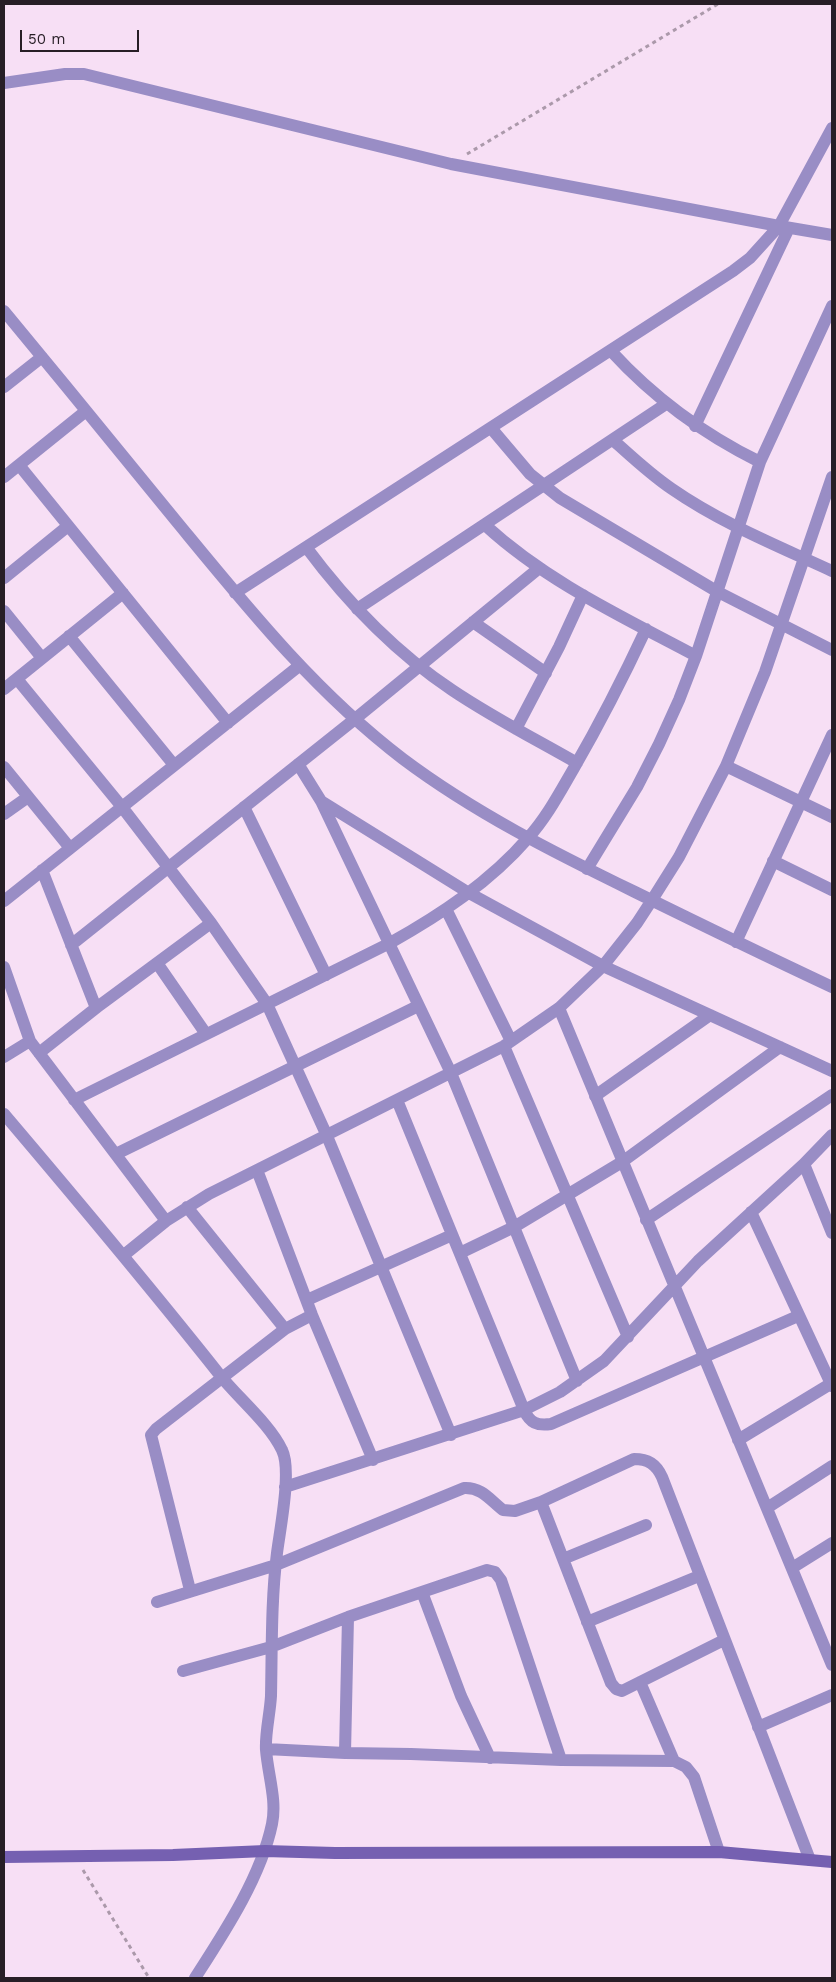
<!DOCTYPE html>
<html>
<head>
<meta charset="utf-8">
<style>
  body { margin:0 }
  #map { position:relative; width:836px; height:1982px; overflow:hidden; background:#f7dff5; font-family:"Work Sans",sans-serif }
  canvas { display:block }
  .frame { position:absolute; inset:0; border:5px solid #271e26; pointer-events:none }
  .scale { position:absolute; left:20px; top:30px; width:119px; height:22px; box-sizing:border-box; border:2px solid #271e26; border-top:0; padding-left:6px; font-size:15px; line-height:18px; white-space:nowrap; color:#271e26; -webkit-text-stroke:4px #f7dff5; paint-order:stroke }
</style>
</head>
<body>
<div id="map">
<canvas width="836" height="1982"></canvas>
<div class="frame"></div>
<div class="scale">50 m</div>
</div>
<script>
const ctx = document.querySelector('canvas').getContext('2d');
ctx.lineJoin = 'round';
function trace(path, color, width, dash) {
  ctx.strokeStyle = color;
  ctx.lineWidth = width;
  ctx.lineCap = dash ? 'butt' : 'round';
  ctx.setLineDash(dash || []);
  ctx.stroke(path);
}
trace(new Path2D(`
  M 467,154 L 718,4
  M 83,1870 L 149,1978`), '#ab99aa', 3, [4, 4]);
trace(new Path2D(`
  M 4,83 L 65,74 L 84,74 L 451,164 L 779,226 L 832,235
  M 4,311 C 62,381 120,452 177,522 C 247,607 315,692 403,759 C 475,813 555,853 635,892 C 700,924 766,956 832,987
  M 611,351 C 654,398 703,434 760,462
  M 4,387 L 42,357
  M 695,426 L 789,228
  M 491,428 L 530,474 L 560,498 L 718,592 L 832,650
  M 613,440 C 632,457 651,475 672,489 C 721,523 778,546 832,571
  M 19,465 L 228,723
  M 4,477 L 86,411
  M 485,525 C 547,582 623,617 696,656
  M 306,547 C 347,602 395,652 452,690 C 492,717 535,739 577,763
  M 4,578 L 68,526
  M 235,593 L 733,271 L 750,258 L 779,226 L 832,128
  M 357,609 L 666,404
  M 4,611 L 42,658
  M 473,622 L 546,673
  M 69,636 L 174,765
  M 17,679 L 122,807 L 211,923 L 267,1004 L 327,1136 L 451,1435
  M 4,689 L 123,593
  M 516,729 L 559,647 L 583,595
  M 298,764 L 321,801 L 451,1073 L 577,1381
  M 726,766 L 832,817
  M 4,767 L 70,848
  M 321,801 L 469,893 L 603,966 L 832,1071
  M 244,807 L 326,975
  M 4,814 L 28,797
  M 773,861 L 832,890
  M 587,869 L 637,787 L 659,744 L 679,700 L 696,656 L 760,462 L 832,306
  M 42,870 L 96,1008
  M 4,901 L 299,666
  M 446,909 L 511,1041
  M 736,942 L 832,735
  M 71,945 L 355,719 L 538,569
  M 157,963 L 206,1034
  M 4,967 L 30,1041 L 166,1221
  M 559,1008 L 832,1665
  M 504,1046 L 628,1337
  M 39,1053 L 96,1008 L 211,923
  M 4,1057 L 30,1041
  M 595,1096 L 710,1015
  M 74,1100 L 390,943 C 440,915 490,882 528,838 C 547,817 560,792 574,768 C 600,723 624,676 646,629
  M 397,1100 L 524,1410 C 530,1423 537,1426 551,1424 L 798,1316
  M 4,1114 C 77,1200 149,1286 219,1374 C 237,1397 270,1424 282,1450 C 292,1470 280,1529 277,1553 C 271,1600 272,1648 271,1696 C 270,1714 265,1733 266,1750 C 268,1775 277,1800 272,1824 C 261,1877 224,1933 195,1978
  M 116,1154 L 418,1006
  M 804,1164 L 832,1233
  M 257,1170 L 312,1315 L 373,1460
  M 187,1207 L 285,1329
  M 751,1212 L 832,1386
  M 646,1220 L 832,1095
  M 460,1253 L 514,1227 L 622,1162 L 780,1047
  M 124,1255 L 166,1221 L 209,1194 L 504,1046 L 559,1008 L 603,966 L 637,923 L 652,900 L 679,857 L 726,766 L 765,672 L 832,477
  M 307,1300 L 452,1235
  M 738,1440 L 832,1383
  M 285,1487 L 524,1410 L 560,1392 L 604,1361 L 698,1261 L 804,1164 L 832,1135
  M 541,1502 L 611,1683 L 616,1689 L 622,1691 L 724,1640
  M 767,1508 L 832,1466
  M 563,1559 L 646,1525
  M 792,1568 L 832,1543
  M 190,1590 L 151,1435 L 156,1429 L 285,1329 L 312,1315
  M 422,1592 L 461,1696 L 490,1758
  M 157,1602 L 276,1565 L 464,1488 C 482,1487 490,1500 503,1510 L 515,1511 L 541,1502 L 634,1459 C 648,1459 656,1464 662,1477 L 810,1860
  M 587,1622 L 699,1576
  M 183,1671 L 271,1647 L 348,1617 L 487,1570 L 495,1572 L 501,1580 L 561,1760
  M 640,1682 L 674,1761
  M 758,1727 L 832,1695
  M 266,1749 L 345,1753 L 411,1754 L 561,1760 L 674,1761 L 686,1767 L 694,1777 L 719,1852
  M 345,1753 L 348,1617`), '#998dc5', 12);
trace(new Path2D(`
  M 4,1857 L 173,1855 L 265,1851 L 335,1853 L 719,1852 L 832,1862`), '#7560b1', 12);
</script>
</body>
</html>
